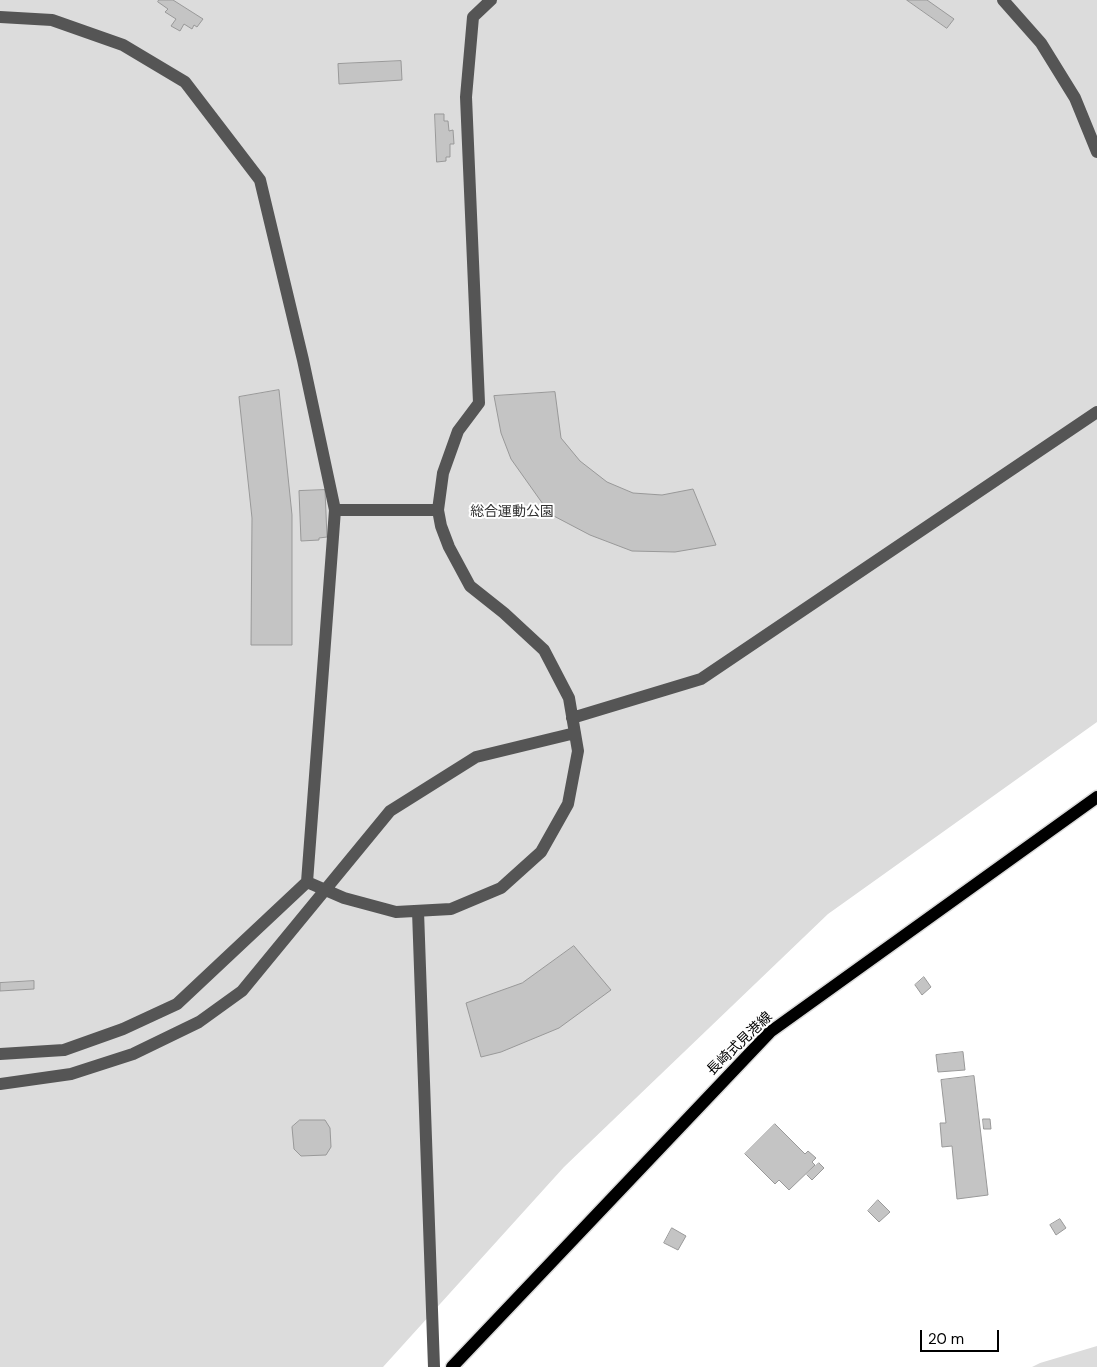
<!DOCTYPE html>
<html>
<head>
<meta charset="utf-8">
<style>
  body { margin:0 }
  #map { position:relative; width:1097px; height:1367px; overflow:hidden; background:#fff; font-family:"DM Sans",sans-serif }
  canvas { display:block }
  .scale { position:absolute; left:920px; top:1330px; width:79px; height:22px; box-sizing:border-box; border:2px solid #000; border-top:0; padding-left:6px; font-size:15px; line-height:18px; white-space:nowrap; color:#000; -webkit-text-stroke:4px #fff; paint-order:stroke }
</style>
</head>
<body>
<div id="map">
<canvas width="1097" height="1367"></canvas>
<div class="scale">20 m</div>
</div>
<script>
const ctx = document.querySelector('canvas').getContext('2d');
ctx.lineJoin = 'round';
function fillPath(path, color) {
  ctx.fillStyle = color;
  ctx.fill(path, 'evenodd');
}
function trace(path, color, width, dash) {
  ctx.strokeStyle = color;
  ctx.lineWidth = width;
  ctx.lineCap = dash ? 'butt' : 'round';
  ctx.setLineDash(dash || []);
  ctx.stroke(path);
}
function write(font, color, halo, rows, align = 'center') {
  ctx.font = font + ' "DM Sans","Noto Sans JP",sans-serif';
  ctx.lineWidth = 4;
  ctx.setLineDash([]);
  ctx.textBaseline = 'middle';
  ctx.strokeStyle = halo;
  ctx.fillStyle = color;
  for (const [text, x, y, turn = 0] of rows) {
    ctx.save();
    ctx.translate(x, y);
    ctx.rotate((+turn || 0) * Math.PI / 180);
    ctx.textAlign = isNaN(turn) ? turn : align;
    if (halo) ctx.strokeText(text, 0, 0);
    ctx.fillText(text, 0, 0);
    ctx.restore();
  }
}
fillPath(new Path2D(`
  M 0,0 L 1097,0 L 1097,722 L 828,914 L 564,1167 L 383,1367 L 0,1367 Z
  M 1097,1346 L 1097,1367 L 1032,1367 L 1040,1363 Z`), '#dcdcdc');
const building = new Path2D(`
  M 159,0 L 173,0 L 203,19 L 197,27 L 194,25 L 192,29 L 184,24 L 180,31 L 171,26 L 176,19 L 165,12 L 168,9 L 158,2 Z
  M 907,0 L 927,0 L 954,19 L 947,28 Z
  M 401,61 L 402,80 L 339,84 L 338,64 Z
  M 435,114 L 444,114 L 444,121 L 448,121 L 449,131 L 453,130 L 454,144 L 450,144 L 450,157 L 446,157 L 446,161 L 437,162 Z
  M 279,390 L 292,515 L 292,645 L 251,645 L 252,518 L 239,397 Z
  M 555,392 L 561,438 L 580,461 L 607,482 L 633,493 L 662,495 L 693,489 L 716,545 L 675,552 L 632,551 L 590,535 L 550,514 L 511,459 L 501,433 L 494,396 Z
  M 325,490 L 327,537 L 319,538 L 319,540 L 301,541 L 299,491 Z
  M 574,946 L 611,990 L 559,1028 L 501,1052 L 481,1057 L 466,1003 L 522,983 Z
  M 924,977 L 931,987 L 922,995 L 915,985 Z
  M 34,981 L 34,989 L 0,991 L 0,983 Z
  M 963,1052 L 965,1070 L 938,1072 L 936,1055 Z
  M 974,1076 L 988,1195 L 957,1199 L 952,1146 L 942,1147 L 940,1123 L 946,1123 L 941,1080 Z
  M 983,1119 L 990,1119 L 991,1129 L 984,1129 Z
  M 300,1120 L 325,1120 L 330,1128 L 331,1147 L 326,1155 L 301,1156 L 294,1149 L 292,1127 Z
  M 775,1124 L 805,1154 L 808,1151 L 816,1158 L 812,1162 L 815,1165 L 789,1190 L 779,1180 L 775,1184 L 745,1154 Z
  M 819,1163 L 824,1168 L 812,1180 L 807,1175 Z
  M 878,1200 L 890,1212 L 879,1222 L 868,1211 Z
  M 1060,1219 L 1066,1228 L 1056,1235 L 1050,1225 Z
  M 672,1228 L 686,1236 L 678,1250 L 664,1243 Z`);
fillPath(building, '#c4c4c4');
trace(building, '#999', 1);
const major = new Path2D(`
  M 452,1367 L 770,1032 L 1097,797`);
trace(major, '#dbdbdb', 15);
trace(new Path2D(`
  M 1003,0 L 1041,43 L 1075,98 L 1097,152
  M 0,17 L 52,20 L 123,45 L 185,82 L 260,180 L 303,360 L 335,510 L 307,882 L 177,1004 L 123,1029 L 64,1050 L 0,1054
  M 335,510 L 438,510
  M 572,718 L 701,679 L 1097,412
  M 307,882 L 344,898 L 396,912 L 451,909 L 501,888 L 541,852 L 568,804 L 578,751 L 569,698 L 544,650 L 504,613 L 470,586 L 449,547 L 441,526 L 438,510 L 443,473 L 458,431 L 479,403 L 466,97 L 473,17 L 491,0
  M 418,911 L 434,1367
  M 0,1084 L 71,1074 L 133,1054 L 199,1022 L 242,991 L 390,811 L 476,757 L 575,733`), '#555', 12);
trace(major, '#000', 12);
write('14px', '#333', '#fff', [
  ["総合運動公園",512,512]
]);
write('14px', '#000', '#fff', [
  ["長崎式見港線",740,1044,-44]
]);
</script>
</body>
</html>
